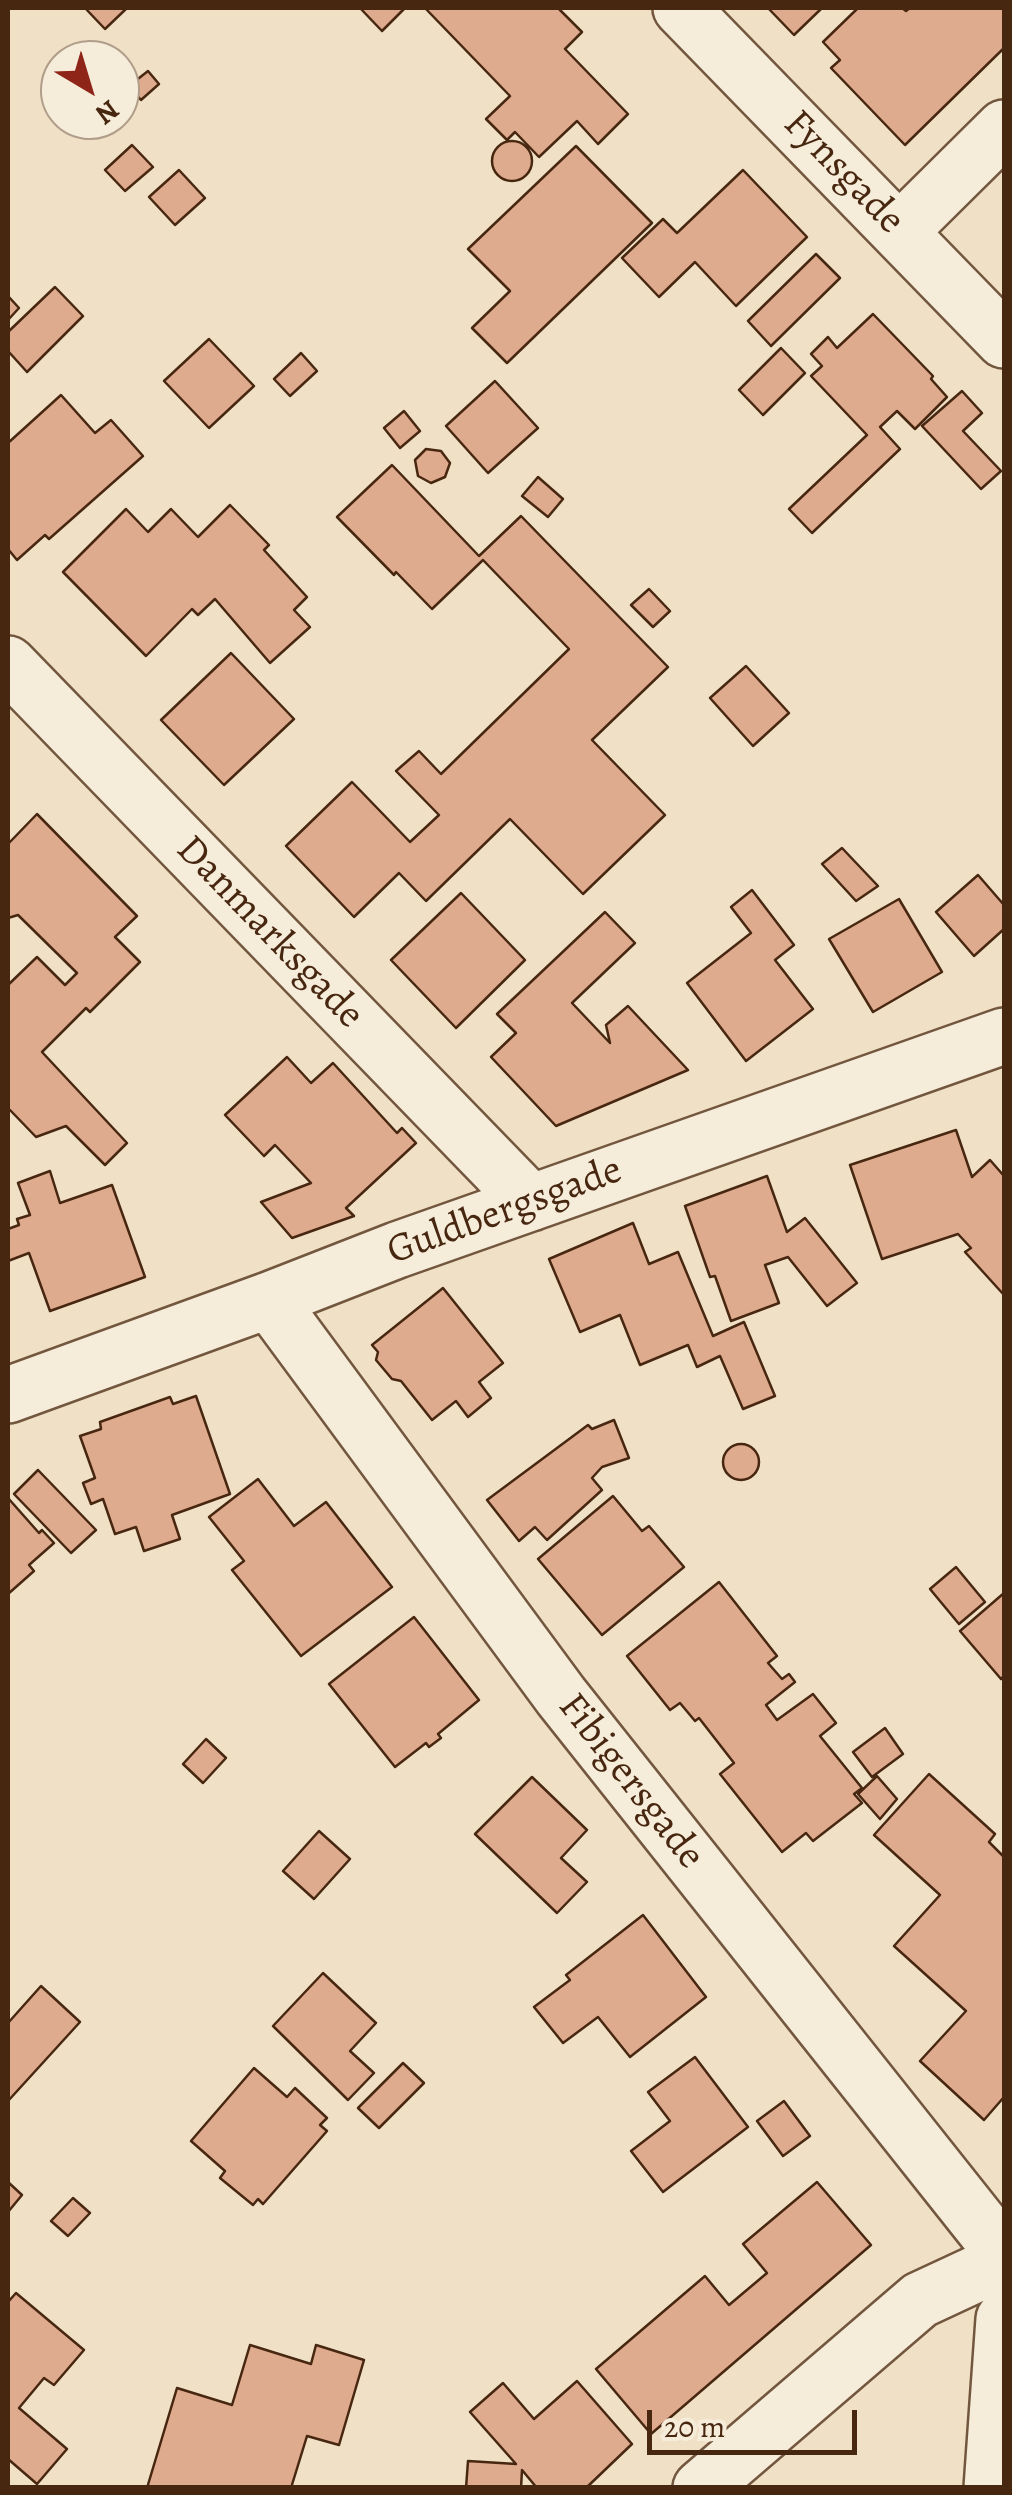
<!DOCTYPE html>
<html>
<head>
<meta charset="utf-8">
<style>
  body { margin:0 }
  #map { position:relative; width:1012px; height:2495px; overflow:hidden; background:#f0e1c6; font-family:Alegreya,serif }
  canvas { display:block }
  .frame { position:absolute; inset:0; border:10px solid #482711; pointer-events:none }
  .north { position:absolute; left:40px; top:40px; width:100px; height:100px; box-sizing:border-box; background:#f5ecda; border:2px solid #b09d8a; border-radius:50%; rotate:142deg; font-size:28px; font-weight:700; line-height:40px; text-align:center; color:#482711 }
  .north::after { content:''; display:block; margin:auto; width:35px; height:45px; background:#8f2418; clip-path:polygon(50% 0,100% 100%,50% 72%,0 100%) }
  .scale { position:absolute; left:647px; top:2410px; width:210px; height:45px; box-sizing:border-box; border:5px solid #482711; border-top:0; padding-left:12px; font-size:30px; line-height:35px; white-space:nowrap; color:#482711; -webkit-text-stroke:8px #f5ecda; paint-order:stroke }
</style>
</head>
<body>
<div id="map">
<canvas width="1012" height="2495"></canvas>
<div class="frame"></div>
<div class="north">N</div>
<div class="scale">20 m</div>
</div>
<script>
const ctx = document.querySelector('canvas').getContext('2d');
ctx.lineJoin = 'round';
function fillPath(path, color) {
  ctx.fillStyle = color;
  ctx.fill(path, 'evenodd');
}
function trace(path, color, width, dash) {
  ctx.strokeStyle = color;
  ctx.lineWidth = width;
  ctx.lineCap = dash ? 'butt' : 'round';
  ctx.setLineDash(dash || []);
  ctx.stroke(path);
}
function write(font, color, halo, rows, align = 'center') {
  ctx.font = font + ' Alegreya,serif';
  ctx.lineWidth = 8;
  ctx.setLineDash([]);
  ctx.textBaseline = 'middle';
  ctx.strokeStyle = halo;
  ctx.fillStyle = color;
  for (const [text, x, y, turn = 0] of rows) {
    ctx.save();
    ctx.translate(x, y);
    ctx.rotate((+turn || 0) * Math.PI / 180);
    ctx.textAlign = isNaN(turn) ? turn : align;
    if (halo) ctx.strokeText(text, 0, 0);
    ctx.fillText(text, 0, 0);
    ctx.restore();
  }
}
const building = new Path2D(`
  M 85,8 L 127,8 L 105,29 Z
  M 360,8 L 405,8 L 382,31 Z
  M 425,8 L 558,8 L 582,32 L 565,49 L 628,114 L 598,144 L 577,121 L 539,157 L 515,132 L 507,140 L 486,119 L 510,96 Z
  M 768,8 L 822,8 L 794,35 Z
  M 858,8 L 902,8 L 906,11 L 910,8 L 1004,8 L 1004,48 L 905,145 L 831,68 L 840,60 L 823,42 Z
  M 148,71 L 159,84 L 141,100 L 129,86 Z
  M492 161a20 20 0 1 1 40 0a20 20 0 1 1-40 0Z
  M 132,145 L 153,167 L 125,191 L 105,170 Z
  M 576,146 L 652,223 L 507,363 L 472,328 L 510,291 L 468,249 Z
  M 179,170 L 205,198 L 175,225 L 149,197 Z
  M 743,170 L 807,237 L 736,306 L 695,262 L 659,297 L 622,258 L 663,219 L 677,233 Z
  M 816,254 L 840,278 L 771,346 L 748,321 Z
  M 55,287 L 83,316 L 27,372 L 8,351 L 8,332 Z
  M 8,296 L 19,308 L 8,320 Z
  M 873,314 L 933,376 L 931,379 L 947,397 L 915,429 L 897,411 L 880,427 L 900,449 L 812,533 L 789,509 L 867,435 L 811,376 L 822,366 L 811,354 L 828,337 L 837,348 Z
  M 209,339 L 254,386 L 209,428 L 164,381 Z
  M 781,348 L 805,373 L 763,415 L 739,390 Z
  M 301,353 L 317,371 L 290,396 L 274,379 Z
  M 495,381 L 538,428 L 488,473 L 446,426 Z
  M 962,391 L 982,413 L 963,431 L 1001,471 L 981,489 L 922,426 Z
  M 61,395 L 95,433 L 111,420 L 143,456 L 49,539 L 45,535 L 17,560 L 8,549 L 8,443 Z
  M 404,411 L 420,431 L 400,448 L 384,428 Z
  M 426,449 L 441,451 L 450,463 L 445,477 L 431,483 L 418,476 L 415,460 Z
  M 392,465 L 479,556 L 521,516 L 668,667 L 592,740 L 665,815 L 583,894 L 510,819 L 426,901 L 399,873 L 354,917 L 286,846 L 352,782 L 410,842 L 439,815 L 396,771 L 419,751 L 441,774 L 569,649 L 483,560 L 432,609 L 396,572 L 394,575 L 337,517 Z
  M 538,477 L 563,499 L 548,517 L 522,496 Z
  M 230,505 L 269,545 L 264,550 L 307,597 L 294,610 L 310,627 L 270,663 L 215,599 L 198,615 L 192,609 L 146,656 L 63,572 L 126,509 L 148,532 L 171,509 L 198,537 Z
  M 649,589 L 670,611 L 653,627 L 631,605 Z
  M 231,653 L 294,719 L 224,785 L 161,720 Z
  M 746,666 L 789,713 L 753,746 L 710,698 Z
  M 37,814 L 137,916 L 115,937 L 140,962 L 90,1012 L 86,1008 L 42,1052 L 127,1143 L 105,1165 L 66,1126 L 36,1137 L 10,1110 L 8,1112 L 8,985 L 37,957 L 65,985 L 77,973 L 18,915 L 8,918 L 8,844 Z
  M 842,848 L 878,886 L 856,901 L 822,864 Z
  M 978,875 L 1004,905 L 1004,929 L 974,956 L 936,912 Z
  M 752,890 L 794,945 L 775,960 L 813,1009 L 746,1061 L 687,983 L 751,933 L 731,907 Z
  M 461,893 L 525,960 L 456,1028 L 391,960 Z
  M 899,899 L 942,972 L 873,1012 L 829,939 Z
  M 605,912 L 635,943 L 572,1003 L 610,1043 L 606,1025 L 628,1006 L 688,1070 L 556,1126 L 491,1057 L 516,1033 L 497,1014 Z
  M 287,1057 L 311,1083 L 333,1063 L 397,1133 L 402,1128 L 416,1143 L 346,1208 L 354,1216 L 292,1238 L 261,1202 L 311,1183 L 275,1145 L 264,1156 L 225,1115 Z
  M 956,1130 L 972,1177 L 990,1160 L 1004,1176 L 1004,1295 L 965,1252 L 971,1248 L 958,1234 L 882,1259 L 850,1165 Z
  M 50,1171 L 60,1203 L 112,1185 L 145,1277 L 50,1311 L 29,1253 L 8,1261 L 8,1229 L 19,1225 L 17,1219 L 30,1215 L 18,1183 Z
  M 767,1176 L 787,1232 L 805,1218 L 857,1283 L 827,1306 L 788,1257 L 765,1265 L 779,1303 L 731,1321 L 715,1276 L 710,1277 L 685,1206 Z
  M 633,1223 L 649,1264 L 678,1252 L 713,1336 L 744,1322 L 775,1396 L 743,1409 L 720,1356 L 697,1367 L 688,1345 L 640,1365 L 620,1315 L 580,1332 L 549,1259 Z
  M 443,1288 L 503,1363 L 479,1382 L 491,1398 L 468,1417 L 456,1401 L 432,1420 L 401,1381 L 392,1379 L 376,1360 L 378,1352 L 372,1345 Z
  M 196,1396 L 230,1494 L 172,1515 L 180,1539 L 144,1551 L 136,1527 L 115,1534 L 103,1499 L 91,1504 L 83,1483 L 95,1478 L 80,1436 L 101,1429 L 100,1422 L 170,1397 L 173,1404 Z
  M 614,1420 L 629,1458 L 602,1467 L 592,1478 L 602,1490 L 547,1540 L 535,1527 L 519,1541 L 487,1500 L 588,1425 L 592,1429 Z
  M723 1462a18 18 0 1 1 36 0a18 18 0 1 1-36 0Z
  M 38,1470 L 96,1530 L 71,1553 L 14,1494 Z
  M 258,1479 L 294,1526 L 326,1502 L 392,1587 L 301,1656 L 232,1570 L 244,1561 L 209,1517 Z
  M 613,1496 L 642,1531 L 649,1526 L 684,1567 L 602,1635 L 538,1559 Z
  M 8,1498 L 39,1533 L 42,1530 L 54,1543 L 29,1565 L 34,1571 L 8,1594 Z
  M 956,1567 L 985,1602 L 959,1624 L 930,1589 Z
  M 719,1582 L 777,1656 L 768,1663 L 782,1679 L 789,1674 L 795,1682 L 766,1705 L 777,1720 L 813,1694 L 836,1723 L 820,1736 L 862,1788 L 854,1794 L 862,1803 L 813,1841 L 806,1833 L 782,1852 L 720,1774 L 734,1763 L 699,1718 L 695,1721 L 680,1703 L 670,1710 L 627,1656 Z
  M 1004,1593 L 1004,1676 L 1001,1679 L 960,1631 Z
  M 414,1617 L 479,1700 L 438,1734 L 441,1738 L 429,1747 L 426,1743 L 395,1767 L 329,1684 Z
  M 885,1728 L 903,1754 L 872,1777 L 853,1752 Z
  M 206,1739 L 226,1758 L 203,1783 L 183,1764 Z
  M 929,1774 L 995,1834 L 989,1842 L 1004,1857 L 1004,2097 L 984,2120 L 920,2061 L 966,2011 L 894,1946 L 940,1895 L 874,1835 Z
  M 877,1776 L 897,1799 L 880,1819 L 858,1794 Z
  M 532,1777 L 587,1830 L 561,1858 L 587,1882 L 557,1913 L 475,1834 Z
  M 319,1831 L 350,1859 L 314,1899 L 283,1871 Z
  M 643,1915 L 706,1997 L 630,2057 L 598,2017 L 563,2043 L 534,2007 L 570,1980 L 566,1975 Z
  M 323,1973 L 376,2023 L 350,2051 L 374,2073 L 348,2100 L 273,2026 Z
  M 41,1986 L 80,2022 L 8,2101 L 8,2023 Z
  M 695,2057 L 748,2127 L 663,2192 L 631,2151 L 670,2121 L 648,2092 Z
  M 403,2063 L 424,2083 L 379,2128 L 358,2108 Z
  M 254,2068 L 287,2097 L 295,2088 L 327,2118 L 320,2125 L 327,2131 L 263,2204 L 258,2199 L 253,2205 L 220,2178 L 225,2171 L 191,2141 Z
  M 784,2101 L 810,2136 L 783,2156 L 757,2121 Z
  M 8,2182 L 22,2195 L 8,2212 Z
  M 817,2182 L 871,2245 L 651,2434 L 596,2369 L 705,2276 L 729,2305 L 767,2273 L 743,2244 Z
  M 73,2198 L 90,2213 L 68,2236 L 51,2221 Z
  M 16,2293 L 84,2350 L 54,2385 L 44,2378 L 19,2408 L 67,2449 L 37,2484 L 8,2459 L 8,2302 Z
  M 250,2345 L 311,2364 L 316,2345 L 364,2360 L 339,2445 L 307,2436 L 291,2488 L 147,2488 L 177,2388 L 232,2405 Z
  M 577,2381 L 632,2444 L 586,2488 L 537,2488 L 522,2470 L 521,2488 L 466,2488 L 468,2461 L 516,2464 L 470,2412 L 503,2383 L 534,2419 Z`);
fillPath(building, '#dfab8e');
trace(building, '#482711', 2.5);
const street = new Path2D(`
  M 681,8 L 1004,340
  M 900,231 L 1004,128
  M 8,664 L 531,1203
  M 269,1300 L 561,1696 L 1004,2254
  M 8,1395 L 269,1300 L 397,1250 L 1004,1036
  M 701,2488 L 920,2300 L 1004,2261
  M 992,2488 L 1004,2319`);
trace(street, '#72563e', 60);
trace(street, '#f5ecda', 55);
write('40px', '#482711', '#f5ecda', [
  ["Fynsgade",843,173,46],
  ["Danmarksgade",269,933,46],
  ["Guldbergsgade",505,1212,-20],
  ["Fibigersgade",630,1782,52]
]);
</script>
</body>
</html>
